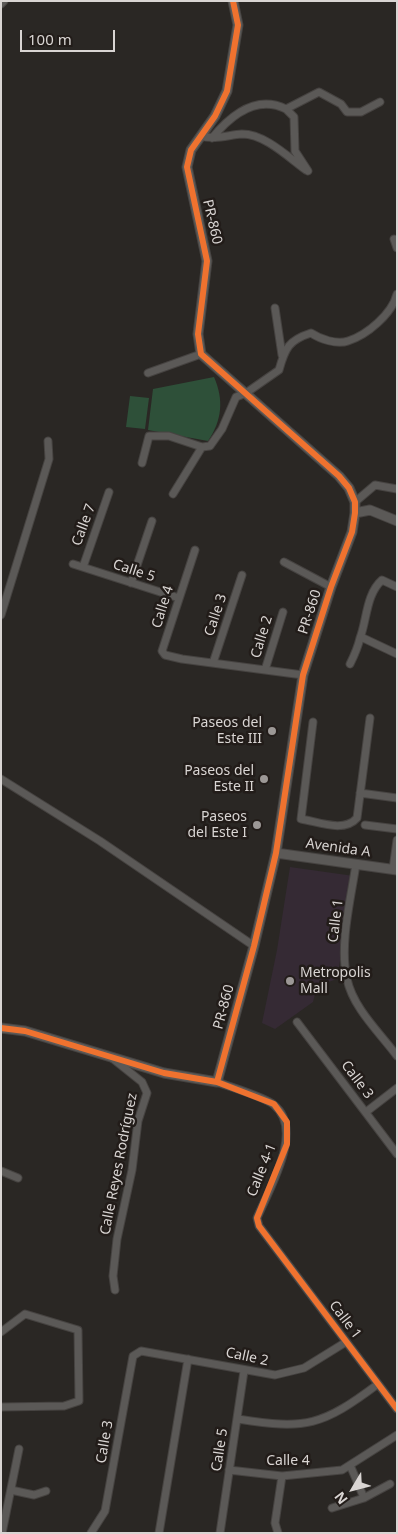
<!DOCTYPE html>
<html>
<head>
<meta charset="utf-8">
<style>
  body { margin:0 }
  #map { position:relative; width:398px; height:1534px; overflow:hidden; background:#2a2724; font-family:"Noto Sans",sans-serif }
  canvas { display:block }
  .frame { position:absolute; inset:0; border:2px solid #d9d5d3; pointer-events:none }
  .north { position:absolute; left:328px; top:1464px; width:50px; height:50px; -webkit-text-stroke:4px #221c19; paint-order:stroke; rotate:233deg; font-size:14px; font-weight:700; line-height:20px; text-align:center; color:#d9d5d3 }
  .north::after { content:''; display:block; margin:auto; width:18px; height:22px; background:#d9d5d3; clip-path:polygon(50% 0,100% 100%,50% 72%,0 100%) }
  .scale { position:absolute; left:20px; top:30px; width:95px; height:22px; box-sizing:border-box; border:2px solid #d9d5d3; border-top:0; padding-left:6px; font-size:15px; line-height:18px; white-space:nowrap; color:#d9d5d3; -webkit-text-stroke:4px #221c19; paint-order:stroke }
</style>
</head>
<body>
<div id="map">
<canvas width="398" height="1534"></canvas>
<div class="frame"></div>
<div class="north">N</div>
<div class="scale">100 m</div>
</div>
<script>
const ctx = document.querySelector('canvas').getContext('2d');
ctx.lineJoin = 'round';
function fillPath(path, color) {
  ctx.fillStyle = color;
  ctx.fill(path, 'evenodd');
}
function trace(path, color, width, dash) {
  ctx.strokeStyle = color;
  ctx.lineWidth = width;
  ctx.lineCap = dash ? 'butt' : 'round';
  ctx.setLineDash(dash || []);
  ctx.stroke(path);
}
function write(font, color, halo, rows, align = 'center') {
  ctx.font = font + ' "Noto Sans",sans-serif';
  ctx.lineWidth = 5;
  ctx.setLineDash([]);
  ctx.textBaseline = 'middle';
  ctx.strokeStyle = halo;
  ctx.fillStyle = color;
  for (const [text, x, y, turn = 0] of rows) {
    ctx.save();
    ctx.translate(x, y);
    ctx.rotate((+turn || 0) * Math.PI / 180);
    ctx.textAlign = isNaN(turn) ? turn : align;
    if (halo) ctx.strokeText(text, 0, 0);
    ctx.fillText(text, 0, 0);
    ctx.restore();
  }
}
fillPath(new Path2D(`
  M 290,867 L 354,876 L 337,979 L 317,986 L 313,1002 L 275,1029 L 262,1023 L 277,950 Z`), '#352a34');
fillPath(new Path2D(`
  M 214,377 C 224,400 222,420 208,441 L 148,430 L 153,389 Z
  M 130,396 L 149,398 L 145,429 L 126,427 Z`), '#2e5039');
const minor = new Path2D(`
  M 1,4 L 4,1
  M 200,136 C 215,140 228,135 242,134 C 265,134 288,157 306,170
  M 212,138 C 230,116 256,94 286,109
  M 308,171 L 295,151 L 294,117 L 286,109 L 319,92 L 341,104 L 347,112 L 361,112 L 380,102
  M 394,239 L 397,248
  M 275,308 L 282,355
  M 148,373 L 201,354
  M 142,463 L 149,436 L 169,436 L 202,447 L 210,446 L 222,429 L 236,397 L 246,393 L 279,370 C 285,348 289,340 311,333 C 320,339 337,345 348,341 C 367,335 392,314 397,294
  M 173,494 L 202,447
  M 355,502 L 375,485 L 397,489
  M 195,550 L 162,651 L 165,655 L 182,659 L 303,675
  M 284,562 L 331,587
  M 73,564 L 179,598
  M 83,567 L 109,492
  M 131,583 L 152,521
  M 1,615 L 49,459 L 48,441
  M 361,637 L 397,654
  M 213,663 L 242,575
  M 350,664 C 354,656 358,647 360,638 C 367,620 366,594 382,580 L 397,587
  M 265,670 L 283,612
  M 313,722 L 301,819 C 319,822 344,833 357,818 L 370,718
  M 1,779 L 100,841 L 254,946
  M 360,793 L 397,798
  M 365,825 L 397,829
  M 356,864 C 351,898 339,945 347,979 C 353,1008 380,1033 397,1056
  M 393,869 L 397,840
  M 297,1022 L 397,1154
  M 112,1058 L 142,1082 L 147,1093 L 138,1121 L 132,1170 L 117,1239 L 113,1276 L 115,1290
  M 217,1082 C 230,1087 265,1097 274,1105 C 305,1130 269,1189 257,1218 L 259,1226 L 397,1409
  M 366,1112 L 397,1088
  M 1,1171 L 18,1178
  M 1,1332 L 25,1314 L 78,1330 L 79,1401 L 64,1406 L 1,1407
  M 238,1419 C 306,1430 322,1426 378,1384
  M 350,1465 L 364,1498
  M 229,1470 L 282,1476 L 342,1470 L 397,1435
  M 11,1490 L 34,1495 L 46,1491
  M 332,1508 L 364,1498 L 390,1484
  M 2,1533 L 19,1449
  M 91,1533 L 105,1511 L 133,1356 L 141,1351 L 275,1375 L 304,1368 L 346,1342
  M 159,1533 L 188,1359
  M 220,1533 L 244,1371
  M 278,1533 L 275,1523 L 282,1476`);
const tertiary = new Path2D(`
  M 355,513 L 370,510 L 397,521
  M 276,853 L 397,870
  M 1,1028 L 25,1031 L 164,1073 L 217,1082 L 254,946 L 276,853 L 303,675 L 331,587 L 352,532 L 355,513 L 355,502 L 349,488 L 339,476 L 201,354 L 198,334 L 207,261 L 187,167 L 191,150 L 215,116 L 227,91 L 238,25 L 233,1`);
trace(minor, '#464341', 9);
trace(tertiary, '#464341', 11);
trace(minor, '#5b5957', 7);
trace(tertiary, '#5b5957', 9);
trace(new Path2D(`
  M 1,1028 L 25,1031 L 164,1073 L 217,1082 L 274,1104 L 287,1122 L 287,1144 L 257,1218 L 259,1226 L 397,1409
  M 217,1082 L 254,946 L 276,853 L 303,675 L 331,587 L 352,532 L 355,513 L 355,502 L 349,488 L 339,476 L 201,354 L 198,334 L 207,261 L 187,167 L 191,150 L 215,116 L 227,91 L 238,25 L 233,1`), '#ef722f', 6);
for (const [x, y, r, color] of [
  [272,731,5,"#9c9896"],
  [264,779,5,"#9c9896"],
  [257,825,5,"#9c9896"],
  [290,981,5,"#9c9896"]
]) {
  const dot = new Path2D();
  dot.arc(x, y, r, 0, 2 * Math.PI);
  ctx.fillStyle = color;
  ctx.fill(dot);
  trace(dot, '#221c19', 2);
}
write('14px', '#d9d5d3', '#221c19', [
  ["PR-860",212,222,77],
  ["Calle 7",84,525,-70],
  ["Calle 5",134,571,18],
  ["Calle 4",163,607,-73],
  ["PR-860",310,612,-72],
  ["Calle 3",216,615,-72],
  ["Calle 2",262,637,-73],
  ["Avenida A",338,848,8],
  ["Calle 1",336,921,-83],
  ["PR-860",224,1007,-75],
  ["Calle 3",357,1080,53],
  ["Calle Reyes Rodríguez",119,1164,-79],
  ["Calle 4-1",262,1170,-68],
  ["Calle 1",345,1320,53],
  ["Calle 2",247,1357,12],
  ["Calle 3",105,1442,-80],
  ["Calle 5",220,1450,-81],
  ["Calle 4",288,1461]
]);
write('14px', '#d9d5d3', '#221c19', [
  ["Paseos del",262,723],
  ["Este III",262,739],
  ["Paseos del",254,771],
  ["Este II",254,787],
  ["Paseos",247,817],
  ["del Este I",247,833],
  ["Metropolis",300,973,"left"],
  ["Mall",300,989,"left"]
], 'right');
</script>
</body>
</html>
